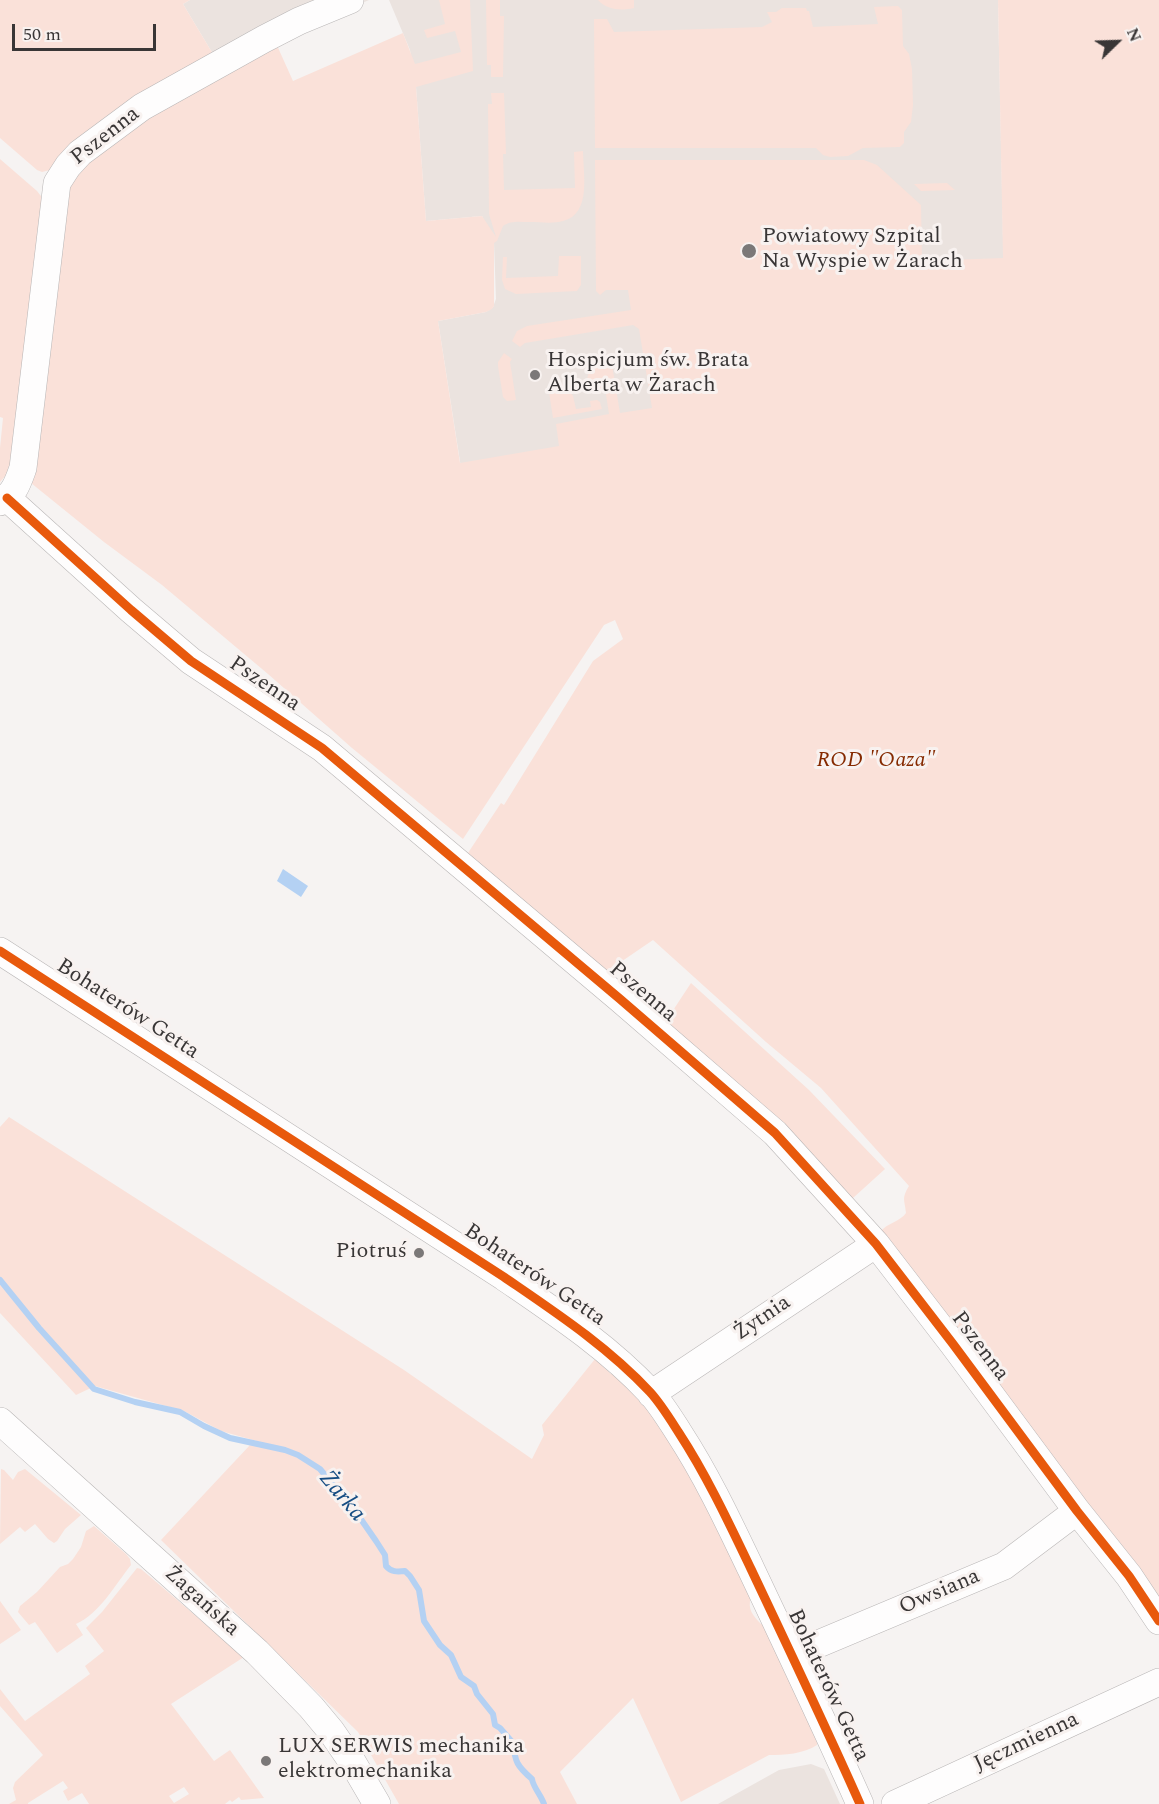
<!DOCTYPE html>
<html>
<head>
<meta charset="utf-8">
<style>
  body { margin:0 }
  #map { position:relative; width:1159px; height:1804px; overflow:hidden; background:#f6f3f2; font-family:Spectral,serif }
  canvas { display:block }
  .north { position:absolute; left:1087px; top:12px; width:60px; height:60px; -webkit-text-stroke:4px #f8f2f0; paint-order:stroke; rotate:67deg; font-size:16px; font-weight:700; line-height:24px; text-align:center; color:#393636 }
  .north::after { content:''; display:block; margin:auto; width:21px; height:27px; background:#393636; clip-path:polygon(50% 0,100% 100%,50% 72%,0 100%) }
  .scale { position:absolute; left:12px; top:24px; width:144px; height:27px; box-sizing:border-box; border:3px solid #393636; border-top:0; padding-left:8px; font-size:18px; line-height:21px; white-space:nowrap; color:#393636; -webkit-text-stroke:4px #f8f2f0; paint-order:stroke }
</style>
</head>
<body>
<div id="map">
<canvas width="1159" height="1804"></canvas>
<div class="north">N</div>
<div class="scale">50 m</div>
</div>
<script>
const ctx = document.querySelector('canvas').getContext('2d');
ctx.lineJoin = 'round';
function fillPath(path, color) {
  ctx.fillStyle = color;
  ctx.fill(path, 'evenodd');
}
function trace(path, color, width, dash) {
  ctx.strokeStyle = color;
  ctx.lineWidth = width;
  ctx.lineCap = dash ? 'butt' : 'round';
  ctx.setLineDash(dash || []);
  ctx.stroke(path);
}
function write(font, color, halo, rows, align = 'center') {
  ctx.font = font + ' Spectral,serif';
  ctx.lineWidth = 6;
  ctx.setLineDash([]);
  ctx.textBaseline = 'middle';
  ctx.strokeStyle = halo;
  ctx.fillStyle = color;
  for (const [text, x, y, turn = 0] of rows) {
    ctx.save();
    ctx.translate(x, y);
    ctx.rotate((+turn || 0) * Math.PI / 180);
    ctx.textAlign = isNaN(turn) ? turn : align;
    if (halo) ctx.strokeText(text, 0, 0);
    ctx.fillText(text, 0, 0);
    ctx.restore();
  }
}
fillPath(new Path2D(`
  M 190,0 L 369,0 L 275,41 L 216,59 L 183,4 Z
  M 389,0 L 998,0 L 1004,286 L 550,474 L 467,506 L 438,321 L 486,312 L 493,307 L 496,299 L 494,243 L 482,216 L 426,221 L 416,87 L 410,50 Z
  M 811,1764 L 824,1769 L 840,1804 L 718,1804 L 779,1770 Z`), '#ebe3df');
fillPath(new Path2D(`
  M 0,0 L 190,0 L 183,4 L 216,59 L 54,169 L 42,172 L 37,170 L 0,138 Z
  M 439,0 L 470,0 L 473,71 L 416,87 L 426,221 L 482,216 L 496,237 L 489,214 L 488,104 L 492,104 L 491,93 L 504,93 L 506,154 L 503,154 L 504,190 L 575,188 L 574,152 L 583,151 C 583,173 592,214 563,221 C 553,224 540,222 530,222 C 521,222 511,220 503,226 L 497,241 L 494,243 L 494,306 L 492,309 L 486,312 L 438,321 L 460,463 L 559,446 L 556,424 L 609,414 L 605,388 L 598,389 L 589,385 L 587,379 L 590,369 L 612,365 L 620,413 L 652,408 L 639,329 L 633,325 L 525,343 L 520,347 L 512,341 L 517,331 L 527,326 L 631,310 L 628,290 L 606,290 L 600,295 L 596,291 L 595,160 L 864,160 L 877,165 L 921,205 L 922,261 L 1003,258 L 998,0 L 1159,0 L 1159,1610 L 880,1232 C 887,1223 901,1221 906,1213 C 905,1200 901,1199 909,1186 L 821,1088 L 766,1042 L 653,940 L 609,970 L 593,977 L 464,859 L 501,803 L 504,805 L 593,661 L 623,639 L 615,620 L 604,625 L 463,839 L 352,748 L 268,674 L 162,585 L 104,542 L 31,483 L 71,179 L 145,113 L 275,41 L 293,81 L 403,33 L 415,64 L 461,52 L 455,31 L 427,38 L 424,30 L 445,24 Z
  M 486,0 L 500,0 L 500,16 L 504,16 L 503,77 L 491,77 L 491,65 L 487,65 Z
  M 598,0 L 634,0 L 634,8 C 621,11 607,10 598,0 Z
  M 898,6 L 902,10 L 902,12 L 903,46 L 909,54 L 912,69 L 913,105 L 911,122 L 904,132 L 904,143 L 900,147 L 863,148 L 848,156 L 830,157 L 823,155 L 816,148 L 595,148 L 594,19 L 607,19 L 614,32 L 762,27 L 772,22 L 767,12 L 776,12 L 782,8 L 806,8 L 807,11 L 809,11 L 813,27 L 878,24 L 874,7 Z
  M 0,159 L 37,191 L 44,200 L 10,464 L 7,474 L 0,482 L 0,448 L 3,418 L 0,417 Z
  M 947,183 L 955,190 L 921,191 L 914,184 Z
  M 559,256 L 581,256 L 581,285 L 577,291 L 516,294 L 505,289 L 502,280 L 503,257 L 507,257 L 506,278 L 558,276 Z
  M 504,353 L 512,359 L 510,362 L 516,400 L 507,401 L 503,397 L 498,366 L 498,362 Z
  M 564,384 L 573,396 L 576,409 L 591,407 L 590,401 L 597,400 L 600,402 L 602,409 L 553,418 L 548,386 Z
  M 691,983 L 809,1090 L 885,1169 L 842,1208 L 662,1027 Z
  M 9,1117 L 404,1370 L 532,1459 L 544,1435 L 542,1425 L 595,1359 L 611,1374 L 615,1373 L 668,1428 L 751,1597 C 747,1609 753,1616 761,1624 L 767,1624 L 818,1735 L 817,1745 C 804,1754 784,1755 769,1755 L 681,1802 L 633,1698 L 560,1772 L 577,1804 L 399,1804 L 358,1732 L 161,1540 L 250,1445 L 286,1452 L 298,1457 L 318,1470 L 358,1517 L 384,1555 L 385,1567 C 391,1573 396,1573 404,1572 L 409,1576 L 418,1590 L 423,1621 L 439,1645 L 451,1655 L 461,1678 L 474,1686 L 477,1695 L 493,1714 L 495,1724 L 494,1713 L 478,1694 L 474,1685 L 462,1677 L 452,1655 L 440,1644 L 424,1621 L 420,1590 L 411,1575 L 405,1570 C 398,1571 392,1571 386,1566 L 386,1555 L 361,1517 L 321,1468 L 299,1454 L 285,1449 L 221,1431 L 184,1411 L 95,1386 L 76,1395 L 0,1313 L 0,1127 Z
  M 1,1469 L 4,1470 L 13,1480 L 18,1472 L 25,1469 L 81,1515 L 65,1529 L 57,1541 L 54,1543 L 48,1539 L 35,1524 L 25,1532 L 20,1527 L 0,1544 Z
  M 94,1526 L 126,1554 L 130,1559 L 131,1565 C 115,1585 100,1613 76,1624 L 83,1635 L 57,1653 L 35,1622 L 29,1625 L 18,1612 L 20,1606 L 37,1592 L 60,1567 L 68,1564 L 73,1559 L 81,1547 L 86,1531 Z
  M 137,1568 L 141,1569 L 244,1657 L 171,1704 L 214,1761 L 230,1750 L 264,1798 L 241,1800 L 239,1797 L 232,1802 L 230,1800 L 225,1804 L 89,1804 L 82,1793 L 68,1801 L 63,1791 L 68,1788 L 63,1781 L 28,1803 L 28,1804 L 9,1804 L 16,1800 L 13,1788 L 15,1782 L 43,1755 L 0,1706 L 0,1689 L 25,1721 L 90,1674 L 85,1666 L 104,1651 L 86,1628 L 102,1612 ZM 184,1787 L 189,1794 L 174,1803 L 169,1796 Z
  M 0,1601 L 21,1630 L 0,1644 Z`), '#fae1d9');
fillPath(new Path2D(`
  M 283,869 L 308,886 L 301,897 L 277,881 Z`), '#b4d1f3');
trace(new Path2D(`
  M 0,1280 L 39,1328 L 94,1389 L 135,1402 L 180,1412 L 204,1426 L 230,1438 L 285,1450 L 298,1455 L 320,1469 L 358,1515 L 376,1541 L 385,1555 L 386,1566 C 391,1572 397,1572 405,1571 L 410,1576 L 419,1590 L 424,1621 L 440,1645 L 451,1655 L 461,1677 L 474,1686 L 477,1694 L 493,1714 L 495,1725 L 500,1728 L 513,1743 C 515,1762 517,1766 532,1779 C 533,1787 541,1795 544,1804`), '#b4d1f3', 6);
const minor = new Path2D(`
  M 7,498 L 131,610 L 191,661 L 322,748 L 620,999 L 775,1133 L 876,1244 L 953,1344 L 1077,1511 L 1129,1576 L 1159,1621
  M 0,502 C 14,495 18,482 23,468 L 57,183 L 68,166 L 80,153 L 142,107 L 264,39 L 299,21 L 350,0
  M 0,951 L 504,1277 C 555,1312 607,1346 650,1392 C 661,1404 670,1419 679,1433 C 707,1476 729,1523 751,1569 C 788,1647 825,1725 860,1804
  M 651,1394 L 876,1244
  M 0,1421 L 257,1652 L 311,1707 L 331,1731 L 353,1763 L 377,1804
  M 792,1655 L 1004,1566 L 1077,1511
  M 895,1804 L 1159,1682`);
trace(minor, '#b9b6b6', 28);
trace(minor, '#fefdfd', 27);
trace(new Path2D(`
  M 7,498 L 131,610 L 191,661 L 322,748 L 620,999 L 775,1133 L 876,1244 L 953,1344 L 1077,1511 L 1129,1576 L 1159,1621
  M 0,951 L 504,1277 C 555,1312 607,1346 650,1392 C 661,1404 670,1419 679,1433 C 707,1476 729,1523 751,1569 C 788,1647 825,1725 860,1804`), '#e8590c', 9);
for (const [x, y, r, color] of [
  [749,251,8,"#7b7878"],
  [535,375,6,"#7b7878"],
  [419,1253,6,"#7b7878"],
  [266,1761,6,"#7b7878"]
]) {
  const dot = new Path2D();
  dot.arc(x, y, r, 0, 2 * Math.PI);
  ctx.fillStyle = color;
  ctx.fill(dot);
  trace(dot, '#f8f2f0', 2);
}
write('22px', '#393636', '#f8f2f0', [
  ["Pszenna",106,137,-38],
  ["Pszenna",264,685,34],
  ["Pszenna",642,993,40],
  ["Bohaterów Getta",127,1010,33],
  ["Bohaterów Getta",534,1276,34],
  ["Żytnia",763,1319,-34],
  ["Pszenna",979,1347,53],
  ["Owsiana",940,1593,-23],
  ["Żagańska",201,1602,42],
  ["Bohaterów Getta",827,1686,65],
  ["Jęczmienna",1027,1743,-25]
]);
write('22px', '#393636', '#f8f2f0', [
  ["Powiatowy Szpital",762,238],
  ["Na Wyspie w Żarach",762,263],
  ["Hospicjum św. Brata",547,362],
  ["Alberta w Żarach",547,387],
  ["Piotruś",407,1253,"right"],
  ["LUX SERWIS mechanika",278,1748],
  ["elektromechanika",278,1773]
], 'left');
write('italic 22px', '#852a00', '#f8f2f0', [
  ["ROD \"Oaza\"",876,762]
]);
write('italic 24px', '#164d83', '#f8f2f0', [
  ["Żarka",341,1497,50]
]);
</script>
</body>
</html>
